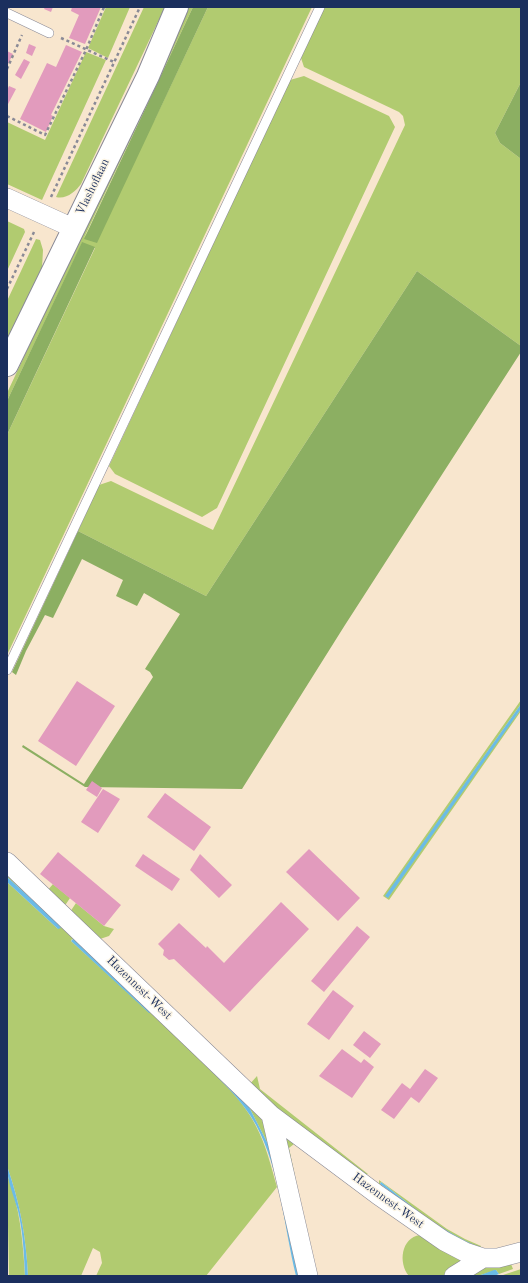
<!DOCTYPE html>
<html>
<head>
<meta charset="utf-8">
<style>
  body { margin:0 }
  #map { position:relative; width:528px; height:1283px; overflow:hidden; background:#f8e6ce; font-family:"Old Standard TT",serif }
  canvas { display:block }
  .frame { position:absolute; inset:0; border:8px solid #1b2f5e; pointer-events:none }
</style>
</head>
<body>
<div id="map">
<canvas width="528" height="1283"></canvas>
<div class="frame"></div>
</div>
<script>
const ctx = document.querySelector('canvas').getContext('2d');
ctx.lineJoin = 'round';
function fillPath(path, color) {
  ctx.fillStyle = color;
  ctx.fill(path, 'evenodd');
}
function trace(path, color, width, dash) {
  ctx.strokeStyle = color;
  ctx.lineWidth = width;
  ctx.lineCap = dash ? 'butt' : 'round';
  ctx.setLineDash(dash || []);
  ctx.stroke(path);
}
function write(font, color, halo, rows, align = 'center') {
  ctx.font = font + ' "Old Standard TT",serif';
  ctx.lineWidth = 3;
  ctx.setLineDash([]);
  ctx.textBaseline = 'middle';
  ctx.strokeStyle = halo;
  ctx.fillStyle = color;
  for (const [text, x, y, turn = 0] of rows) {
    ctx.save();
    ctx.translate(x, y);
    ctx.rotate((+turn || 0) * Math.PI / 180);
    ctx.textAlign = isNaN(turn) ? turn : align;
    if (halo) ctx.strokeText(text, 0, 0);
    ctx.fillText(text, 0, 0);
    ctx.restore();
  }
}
fillPath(new Path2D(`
  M 106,7 L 130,7 L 108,58 L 88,48 Z
  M 144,7 L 165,7 L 81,184 C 76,191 66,200 56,197 Z
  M 188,7 L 193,7 L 84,238 L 155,119 L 208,7 L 312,7 L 7,655 L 7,435 L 95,248 L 82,243 L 7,401 L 7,393 Z
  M 324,7 L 521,7 L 521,82 L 495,133 L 500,143 L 521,159 L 521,346 L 417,271 L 206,596 L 78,531 L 99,485 L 111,481 L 213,530 L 405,125 L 403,116 L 399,112 L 304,67 L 301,58 Z
  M 86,52 L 106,60 L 42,200 L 7,184 L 7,122 L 45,140 Z
  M 304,76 L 389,116 L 395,127 L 217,508 L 202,517 L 115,474 L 109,466 L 290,80 Z
  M 7,221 L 24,229 L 25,232 L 7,271 Z
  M 36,239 L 40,240 L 43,250 L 42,268 L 7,343 L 7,301 Z
  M 521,700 L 521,704 L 386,896 L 388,897 L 502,734 L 521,709 L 521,711 L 389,900 L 383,896 Z
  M 7,868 L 260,1117 L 266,1127 L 268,1144 L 248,1105 L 196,1055 C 217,1077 242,1098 256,1126 C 266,1145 271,1166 277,1187 L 206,1276 L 96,1276 L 102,1263 L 100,1252 L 93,1248 L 81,1276 L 28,1276 C 26,1236 20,1203 7,1166 L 7,882 L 58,929 L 53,918 L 7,877 ZM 72,939 L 150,1013 L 71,941 Z
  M 53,884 L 70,898 L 66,904 L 62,905 L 47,891 Z
  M 76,903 L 104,926 L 114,929 L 109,936 L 100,939 L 70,912 Z
  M 257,1076 L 260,1089 L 368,1174 L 362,1177 L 287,1121 L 249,1085 Z
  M 281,1129 L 464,1258 L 463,1265 L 444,1276 L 409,1276 C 398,1263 401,1238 420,1235 L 294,1144 L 289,1148 L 316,1276 Z
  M 7,1174 C 20,1207 23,1241 25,1276 L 9,1276 Z
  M 379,1180 L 447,1229 L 465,1239 L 481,1246 L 479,1251 C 441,1238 410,1209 379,1185 ZM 381,1182 C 412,1206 442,1233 479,1247 L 479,1249 C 442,1238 410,1207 380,1184 Z
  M 511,1264 L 513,1269 L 499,1274 L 496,1270 L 478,1276 L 465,1276 L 481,1267 Z
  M 521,1269 L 521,1276 L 500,1276 Z`), '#b1cb70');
fillPath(new Path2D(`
  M 193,7 L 208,7 L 97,243 L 84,239 Z
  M 521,82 L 521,159 L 500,143 L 495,133 Z
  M 82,242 L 95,247 L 7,435 L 7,401 Z
  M 417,271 L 521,346 L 521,352 L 345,625 L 242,789 L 85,787 L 22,747 L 23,745 L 84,784 L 153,677 L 150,672 L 145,669 L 180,614 L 144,593 L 137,606 L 116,596 L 123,580 L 82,559 L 53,618 L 45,615 L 26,651 L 16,675 L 12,672 L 78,531 L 206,596 Z`), '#8caf62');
fillPath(new Path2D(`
  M 521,704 L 521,709 L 388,898 L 385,896 Z
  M 7,877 L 53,918 L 61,928 L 58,929 L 7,882 Z
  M 74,938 L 151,1013 L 149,1013 L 71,941 Z
  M 198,1058 L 248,1105 L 268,1144 L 299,1276 L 296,1276 C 284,1226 280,1170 256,1125 C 242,1099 218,1078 198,1058 Z
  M 7,1166 C 20,1203 26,1236 28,1276 L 25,1276 C 24,1254 23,1232 18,1211 C 14,1196 7,1181 7,1166 Z
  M 381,1182 C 412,1206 443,1233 480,1247 L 479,1249 L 440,1229 L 380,1184 Z
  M 494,1270 L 496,1270 L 499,1274 L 494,1276 L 478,1276 Z`), '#6bbbe6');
fillPath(new Path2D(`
  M 45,7 L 53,7 L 51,12 L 44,9 Z
  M 72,7 L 101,7 L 85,44 L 69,38 L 79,15 L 71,11 Z
  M 29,44 L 36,47 L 32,56 L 26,53 Z
  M 66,45 L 82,52 L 51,115 L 53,116 L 46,132 L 20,119 L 47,63 L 56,67 Z
  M 7,51 L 13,54 L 7,66 Z
  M 24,59 L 30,62 L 21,79 L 15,75 Z
  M 9,86 L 16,89 L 7,106 L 7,90 Z
  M 77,681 L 115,706 L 76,766 L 38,741 Z
  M 92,781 L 102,788 L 97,797 L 86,790 Z
  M 103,789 L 120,799 L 98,833 L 81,822 Z
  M 165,793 L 211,827 L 194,851 L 147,817 Z
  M 309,849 L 360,898 L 338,921 L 286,872 Z
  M 58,852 L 121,905 L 104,926 L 40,874 Z
  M 143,854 L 180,879 L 172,891 L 135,866 Z
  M 200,854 L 232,885 L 219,898 L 190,870 Z
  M 281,902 L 309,929 L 230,1012 L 174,959 L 169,960 L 163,955 L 164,950 L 158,944 L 179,923 L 206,948 L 207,946 L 224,963 Z
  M 357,926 L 370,937 L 324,992 L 311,981 Z
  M 333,990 L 354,1006 L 329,1040 L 307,1024 Z
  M 364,1031 L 381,1044 L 370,1058 L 353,1045 Z
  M 342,1049 L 361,1063 L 364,1059 L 374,1067 L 352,1098 L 319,1076 Z
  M 425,1069 L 438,1078 L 419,1103 L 411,1097 L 394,1119 L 381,1110 L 402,1083 L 410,1089 Z`), '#e29bbd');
const lane = new Path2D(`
  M 7,13 L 49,33
  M 7,670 L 320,7`);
const street = new Path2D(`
  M 7,198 L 73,228
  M 7,862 L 271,1115 L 378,1195 L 444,1241 L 465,1252 L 483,1258 L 498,1258 L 521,1252
  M 271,1115 L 308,1276
  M 454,1276 L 483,1258`);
const secondary = new Path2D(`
  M 7,365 L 148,76 L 177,7`);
trace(lane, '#8a8a96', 10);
trace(street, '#8a8a96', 20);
trace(secondary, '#8a8a96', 24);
trace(new Path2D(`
  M 61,38 L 114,62
  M 7,69 L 22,35
  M 7,116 L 45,135 L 86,50 L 104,7
  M 51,197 L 140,7
  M 7,289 L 35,230`), '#8a8a96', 2.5, [3, 3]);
trace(lane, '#fff', 9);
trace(street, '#fff', 19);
trace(secondary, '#fff', 22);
write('12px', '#1b2f5e', '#fcf5e5', [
  ["Vlashoflaan",93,187,-64],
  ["Hazennest-West",139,988,44],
  ["Hazennest-West",388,1201,36]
]);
</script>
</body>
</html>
